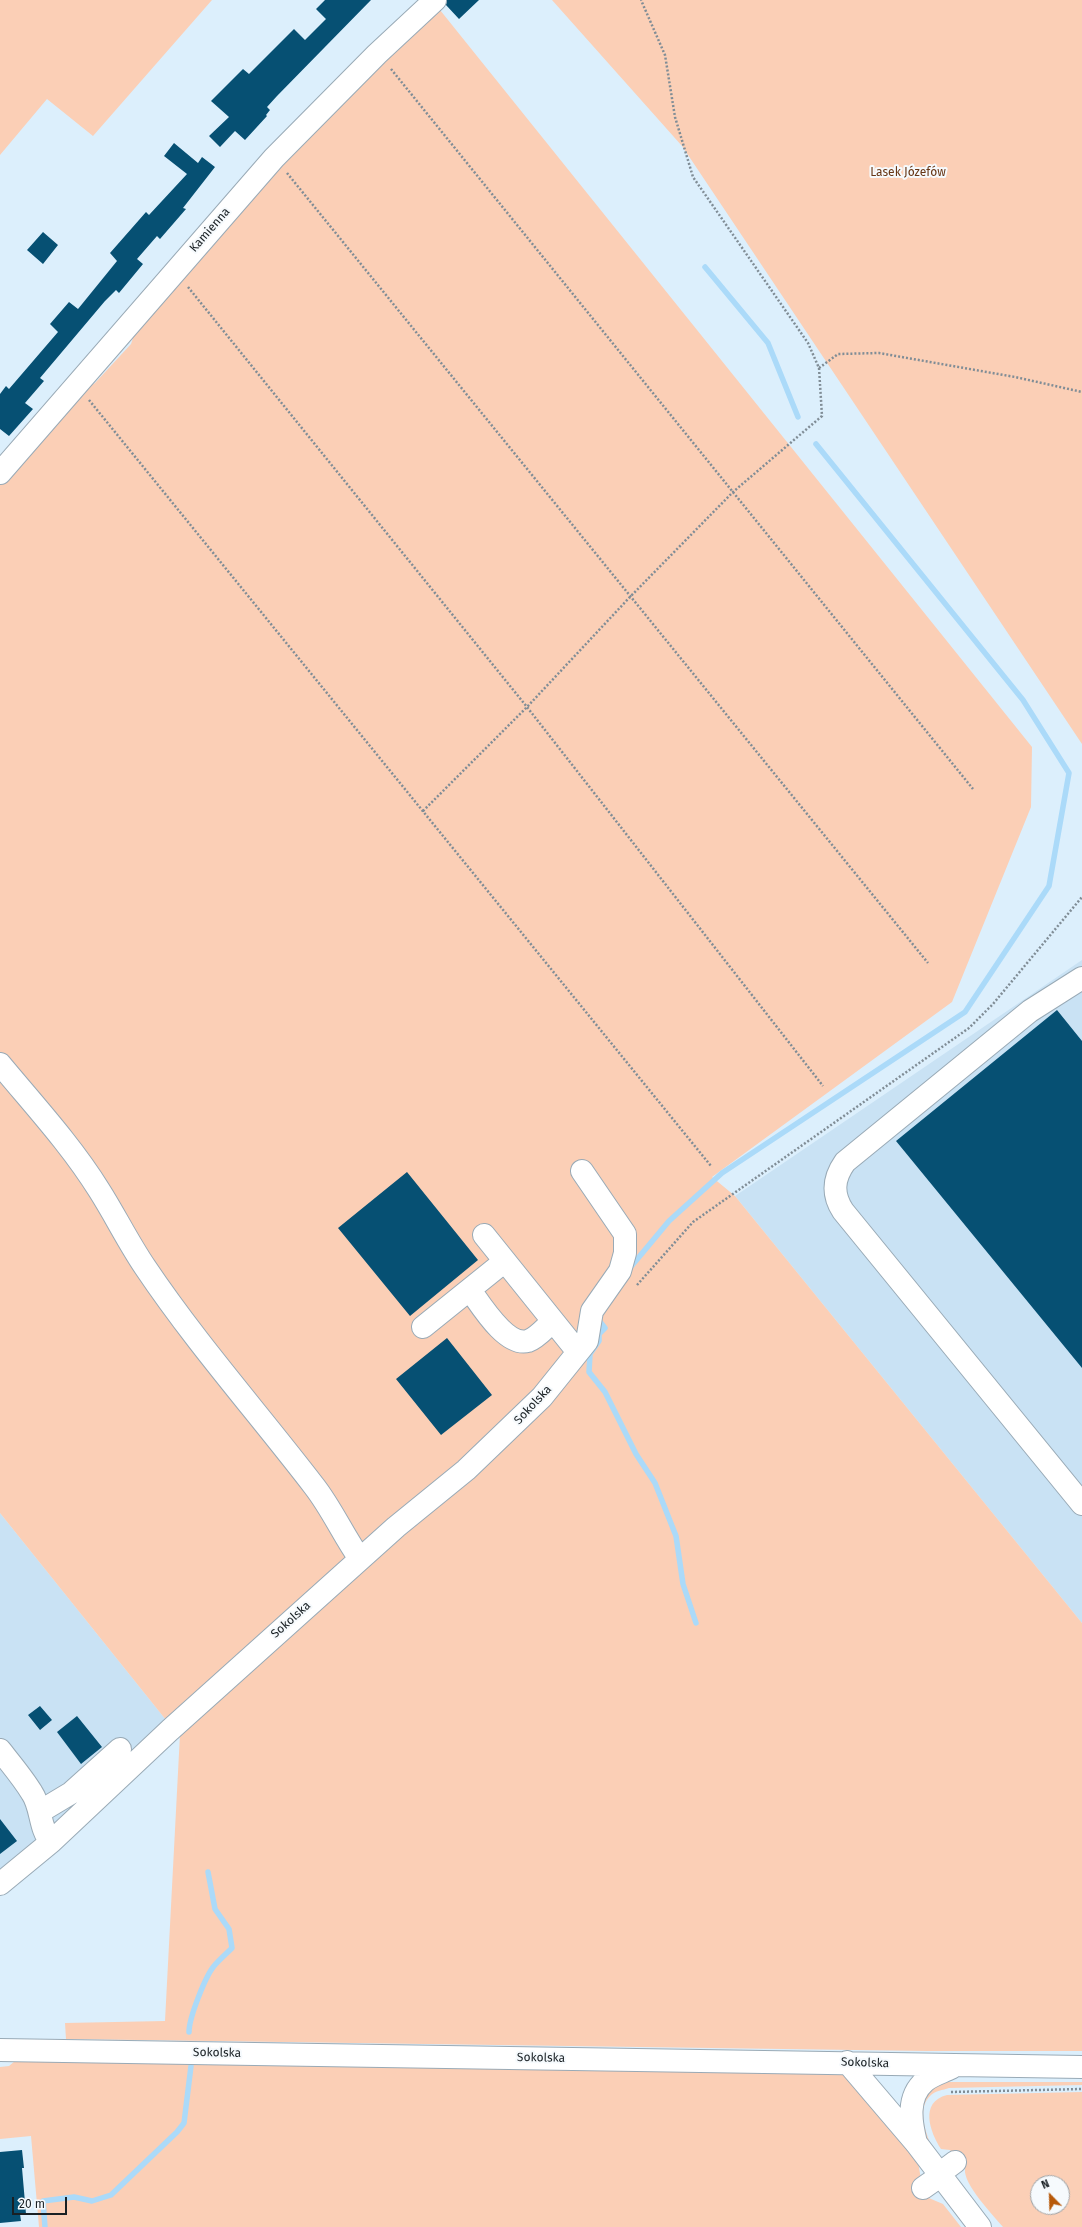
<!DOCTYPE html>
<html>
<head>
<meta charset="utf-8">
<style>
  body { margin:0 }
  #map { position:relative; width:1082px; height:2227px; overflow:hidden; background:#dceffc; font-family:"Fira Sans",sans-serif }
  canvas { display:block }
  .north { position:absolute; left:1030px; top:2175px; width:40px; height:40px; box-sizing:border-box; background:#f6fafd; border:1px solid #9ea3a6; border-radius:50%; rotate:337deg; font-size:11px; font-weight:700; line-height:16px; text-align:center; color:#192024 }
  .north::after { content:''; display:block; margin:auto; width:14px; height:18px; background:#b75909; clip-path:polygon(50% 0,100% 100%,50% 72%,0 100%) }
  .scale { position:absolute; left:12px; top:2197px; width:55px; height:18px; box-sizing:border-box; border:2px solid #192024; border-top:0; padding-left:5px; font-size:12px; line-height:14px; white-space:nowrap; color:#192024; -webkit-text-stroke:3px #f6fafd; paint-order:stroke }
</style>
</head>
<body>
<div id="map">
<canvas width="1082" height="2227"></canvas>
<div class="north">N</div>
<div class="scale">20 m</div>
</div>
<script>
const ctx = document.querySelector('canvas').getContext('2d');
ctx.lineJoin = 'round';
function fillPath(path, color) {
  ctx.fillStyle = color;
  ctx.fill(path, 'evenodd');
}
function trace(path, color, width, dash) {
  ctx.strokeStyle = color;
  ctx.lineWidth = width;
  ctx.lineCap = dash ? 'butt' : 'round';
  ctx.setLineDash(dash || []);
  ctx.stroke(path);
}
function write(font, color, halo, rows, align = 'center') {
  ctx.font = font + ' "Fira Sans",sans-serif';
  ctx.lineWidth = 4;
  ctx.setLineDash([]);
  ctx.textBaseline = 'middle';
  ctx.strokeStyle = halo;
  ctx.fillStyle = color;
  for (const [text, x, y, turn = 0] of rows) {
    ctx.save();
    ctx.translate(x, y);
    ctx.rotate((+turn || 0) * Math.PI / 180);
    ctx.textAlign = isNaN(turn) ? turn : align;
    if (halo) ctx.strokeText(text, 0, 0);
    ctx.fillText(text, 0, 0);
    ctx.restore();
  }
}
fillPath(new Path2D(`
  M 1082,960 L 1082,1623 L 735,1196 Z
  M 0,1513 L 166,1720 L 0,1874 Z`), '#c9e2f4');
fillPath(new Path2D(`
  M 0,0 L 212,0 L 93,136 L 47,99 L 0,155 Z
  M 552,0 L 1082,0 L 1082,744 L 682,146 Z
  M 440,10 L 1032,747 L 1031,807 L 952,1002 L 712,1177 L 735,1196 L 1082,1623 L 1082,2051 L 927,2051 L 66,2039 L 65,2023 L 165,2021 L 180,1734 L 166,1720 L 0,1513 L 0,484 L 87,388 L 95,383 L 131,344 L 135,332 L 305,136 Z
  M 15,2061 L 840,2073 L 855,2083 L 918,2162 L 924,2196 L 943,2204 L 961,2227 L 39,2227 L 31,2136 L 0,2139 L 0,2067 L 9,2066 Z
  M 943,2082 L 1082,2082 L 1082,2085 L 949,2088 C 943,2090 935,2091 931,2095 C 917,2107 925,2131 931,2145 C 918,2126 917,2114 925,2092 Z
  M 1082,2092 L 1082,2227 L 1003,2227 C 993,2215 963,2184 965,2169 L 950,2150 L 941,2149 C 930,2132 919,2102 947,2095 ZM 1038,2183 L 1062,2183 L 1062,2207 L 1038,2207 Z`), '#fbcfb6');
trace(new Path2D(`
  M 705,267 L 768,343 L 798,417
  M 629,1269 L 669,1221 L 722,1173 L 965,1012 L 1049,886 L 1069,773 L 1023,700 L 816,444
  M 597,1318 L 605,1328 L 599,1334 L 599,1341 L 590,1354 L 589,1372 L 605,1392 L 636,1454 L 655,1483 L 676,1536 L 683,1584 L 696,1623
  M 189,2032 C 189,2018 205,1977 214,1966 C 219,1960 226,1954 232,1948 L 229,1929 L 215,1909 L 208,1872
  M 45,2227 L 43,2201 L 74,2197 L 92,2201 L 111,2195 L 177,2132 L 184,2123 L 191,2066`), '#abdaf9', 5.5);
fillPath(new Path2D(`
  M 325,0 L 371,0 L 277,96 L 267,107 L 270,110 L 266,115 L 267,116 L 245,140 L 235,131 L 220,147 L 209,136 L 229,117 L 211,101 L 243,69 L 249,74 L 294,29 L 305,40 L 326,19 L 316,9 Z
  M 447,0 L 479,0 L 459,19 L 446,5 Z
  M 174,143 L 198,163 L 202,157 L 215,167 L 183,208 L 186,209 L 160,239 L 157,236 L 137,259 L 143,264 L 119,293 L 116,290 L 105,301 L 40,378 L 44,381 L 25,403 L 33,409 L 9,436 L 0,429 L 0,394 L 6,386 L 9,389 L 58,332 L 50,324 L 69,302 L 78,309 L 117,261 L 110,253 L 146,212 L 149,215 L 187,174 L 164,156 Z
  M 43,232 L 58,245 L 43,264 L 27,250 Z
  M 1057,1010 L 1082,1041 L 1082,1368 L 896,1141 Z
  M 407,1172 L 478,1260 L 410,1316 L 338,1228 Z
  M 447,1338 L 492,1395 L 441,1435 L 396,1379 Z
  M 40,1706 L 52,1720 L 40,1730 L 28,1715 Z
  M 77,1716 L 102,1747 L 81,1764 L 57,1732 Z
  M 0,1819 L 17,1841 L 0,1854 Z
  M 22,2150 L 24,2168 L 22,2168 L 26,2214 L 20,2214 L 21,2221 L 0,2223 L 0,2152 Z`), '#065073');
const minor = new Path2D(`
  M 0,473 L 274,158 L 377,54 L 435,0
  M 1082,978 L 1030,1011 L 845,1162 C 833,1179 832,1194 843,1211 L 1082,1504
  M 0,1064 C 34,1105 71,1145 99,1190 C 115,1215 128,1242 145,1267 C 196,1343 258,1413 314,1486 C 332,1509 343,1535 360,1559
  M 484,1235 L 578,1352
  M 470,1290 C 481,1305 506,1347 528,1341 C 537,1338 546,1327 553,1321
  M 423,1327 L 505,1261
  M 0,1750 C 11,1764 23,1778 32,1793 C 42,1808 39,1828 51,1842
  M 41,1811 L 71,1793 L 120,1749
  M 0,1884 L 51,1842 L 170,1730 L 396,1527 L 466,1470 L 542,1397 L 587,1341 L 592,1311 L 620,1271 L 625,1253 L 625,1234 L 582,1171
  M 0,2050 L 1082,2067
  M 847,2062 L 916,2143 L 980,2227
  M 916,2143 C 911,2123 906,2097 925,2081 C 932,2075 943,2072 951,2068
  M 939,2174 L 955,2162
  M 923,2188 L 940,2176`);
trace(minor, '#99aab6', 24);
trace(new Path2D(`
  M 391,69 L 973,789
  M 287,173 L 928,963
  M 188,287 L 527,707 L 823,1086
  M 819,368 L 838,354 L 879,353 L 1015,377 L 1082,392
  M 89,400 L 711,1166
  M 423,811 L 527,707 L 629,598 L 733,492 L 822,416 L 819,368 L 808,343 L 693,177 L 675,117 L 665,55 L 641,0
  M 637,1285 L 693,1222 L 969,1028 L 993,1004 L 1082,897
  M 951,2092 L 1082,2089`), '#808d96', 2.5, [2, 2]);
trace(minor, '#fff', 22);
write('12px', '#683716', '#f6fafd', [
  ["Lasek Józefów",908,173]
]);
write('12px', '#192024', '#f6fafd', [
  ["Kamienna",210,230,-49],
  ["Sokolska",533,1405,-47],
  ["Sokolska",291,1620,-42],
  ["Sokolska",217,2053,1],
  ["Sokolska",541,2058,1],
  ["Sokolska",865,2063,2]
]);
</script>
</body>
</html>
